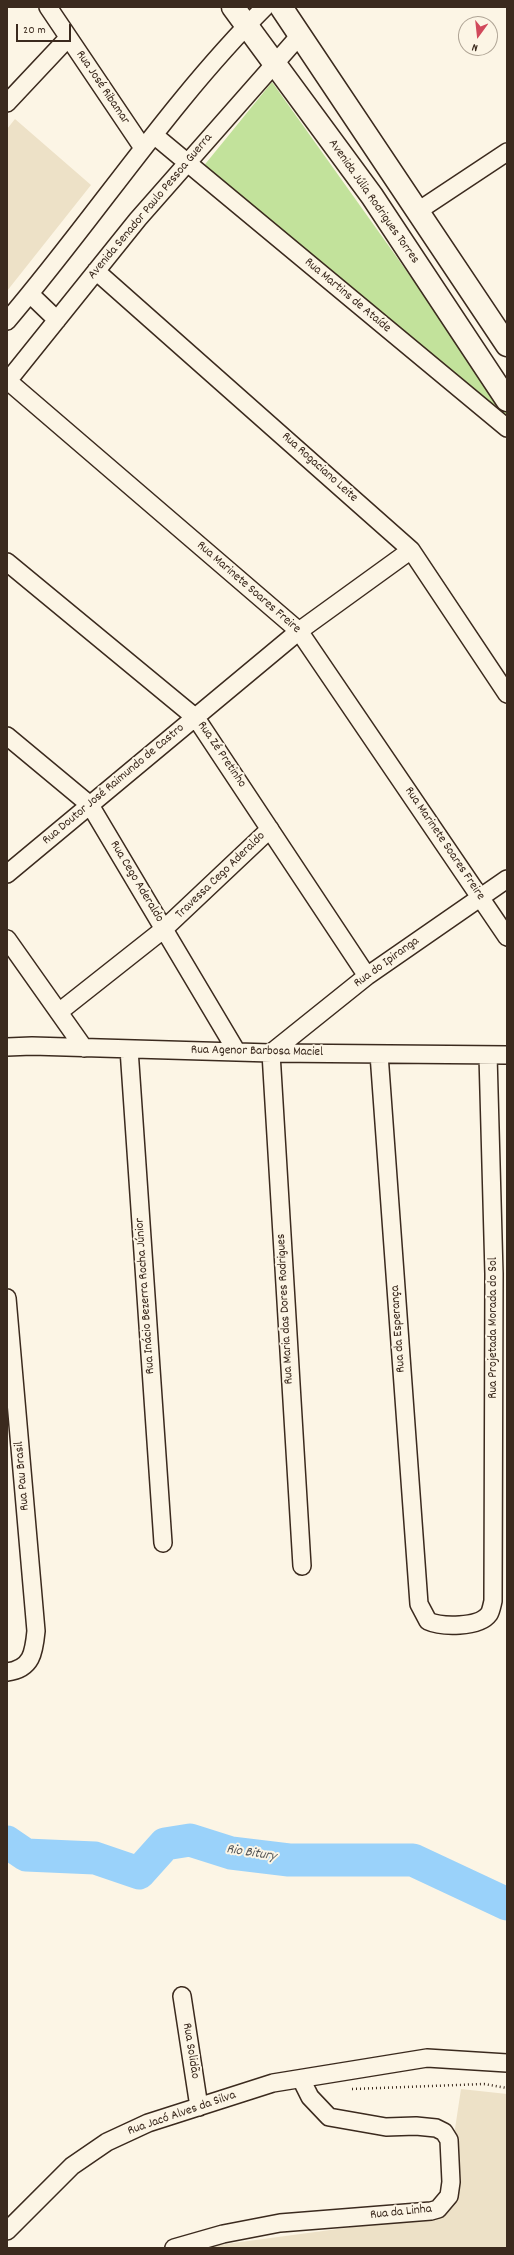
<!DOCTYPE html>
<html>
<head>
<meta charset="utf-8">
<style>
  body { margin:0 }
  #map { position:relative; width:514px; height:2255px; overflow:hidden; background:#fcf5e5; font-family:Dekko,sans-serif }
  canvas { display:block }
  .frame { position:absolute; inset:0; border:8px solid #3b2a1e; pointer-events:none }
  .north { position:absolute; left:458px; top:16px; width:40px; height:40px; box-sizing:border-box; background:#fcf5e5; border:1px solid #afa495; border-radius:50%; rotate:195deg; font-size:11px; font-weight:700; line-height:16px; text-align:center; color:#3b2a1e }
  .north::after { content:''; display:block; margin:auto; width:14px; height:18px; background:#d1495b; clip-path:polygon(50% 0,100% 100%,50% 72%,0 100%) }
  .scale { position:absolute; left:16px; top:24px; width:55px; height:18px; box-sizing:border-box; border:2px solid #3b2a1e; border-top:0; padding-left:5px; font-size:12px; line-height:14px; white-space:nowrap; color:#3b2a1e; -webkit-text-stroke:3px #fcf5e5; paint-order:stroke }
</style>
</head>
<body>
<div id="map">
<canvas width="514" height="2255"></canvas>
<div class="frame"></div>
<div class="north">N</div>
<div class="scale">20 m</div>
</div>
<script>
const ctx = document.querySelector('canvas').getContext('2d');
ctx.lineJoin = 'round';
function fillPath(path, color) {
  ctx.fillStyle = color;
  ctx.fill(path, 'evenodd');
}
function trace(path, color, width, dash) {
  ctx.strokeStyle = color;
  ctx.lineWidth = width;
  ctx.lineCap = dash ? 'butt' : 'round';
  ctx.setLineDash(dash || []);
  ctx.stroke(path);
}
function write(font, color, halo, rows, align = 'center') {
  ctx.font = font + ' Dekko,sans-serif';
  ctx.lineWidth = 4;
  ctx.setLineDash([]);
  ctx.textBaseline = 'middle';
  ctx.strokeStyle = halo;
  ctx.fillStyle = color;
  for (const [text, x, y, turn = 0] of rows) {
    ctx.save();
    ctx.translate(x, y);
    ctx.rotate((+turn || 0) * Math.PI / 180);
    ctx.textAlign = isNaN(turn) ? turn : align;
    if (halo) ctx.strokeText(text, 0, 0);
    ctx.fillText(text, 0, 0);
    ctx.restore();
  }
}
fillPath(new Path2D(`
  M 15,119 L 91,185 L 7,291 L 7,129 Z
  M 461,2089 L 507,2094 L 507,2248 L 196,2248 L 442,2215 Z`), '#ede1c7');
fillPath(new Path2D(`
  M 272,82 L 507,412 L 507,424 L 202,168 Z`), '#c2e29b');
trace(new Path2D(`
  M 7,1842 L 26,1855 L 95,1858 L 139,1873 L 165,1844 L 190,1840 L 231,1853 L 289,1860 L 413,1860 L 507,1904`), '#9ad2fa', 33);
const minor = new Path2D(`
  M 48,7 L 143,148
  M 7,103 L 68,38
  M 154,135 L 507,428
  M 418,211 L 507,152
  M 96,271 L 411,550 L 507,694
  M 30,294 L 57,320
  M 7,321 C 95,218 169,103 265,7
  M 8,381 L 299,631 L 507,937
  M 7,382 L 138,219 L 300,35
  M 7,562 L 196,718 L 367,976
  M 7,736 L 90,805 L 237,1052
  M 7,874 L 299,631 L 411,550
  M 7,939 L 84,1048
  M 59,1012 L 164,929 L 270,829
  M 7,1047 L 32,1046 L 271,1053 L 507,1055
  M 129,1049 L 163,1543
  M 379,1054 L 419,1604 L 428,1621 C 441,1627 479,1628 489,1614 C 491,1611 492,1605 493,1601 L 494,1274 L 488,1055
  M 7,1298 L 36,1631 C 34,1652 32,1669 7,1672
  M 302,1566 L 271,1053 L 367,976 L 507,879
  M 182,1996 L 199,2107
  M 7,2231 L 72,2166 L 107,2142 L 148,2123 L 273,2083 L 427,2058 L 507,2063
  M 174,2248 L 223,2234 L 280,2223 L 431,2211 L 438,2209 L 449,2196 L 451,2182 L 449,2140 L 444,2132 L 436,2128 L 416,2126 L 386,2127 L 329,2117 L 310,2097 L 304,2085`);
const secondary = new Path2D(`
  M 233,7 L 372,196 L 507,400
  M 281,7 L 507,345`);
trace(minor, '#3b2a1e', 20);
trace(secondary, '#3b2a1e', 25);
trace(new Path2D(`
  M 352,2089 L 484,2084 L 507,2088`), '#3b2a1e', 2.5, [1, 3]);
trace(minor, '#fcf5e5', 17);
trace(secondary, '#fcf5e5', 22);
write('13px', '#3b2a1e', '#fcf5e5', [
  ["Rua José Ribamar",102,88,56],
  ["Avenida Júlia Rodrigues Torres",373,202,55],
  ["Avenida Senador Paulo Pessoa Guerra",151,207,-50],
  ["Rua Martins de Ataíde",347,296,40],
  ["Rua Rogaciano Leite",319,468,42],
  ["Rua Marinete Soares Freire",248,588,41],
  ["Rua Zé Pretinho",221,755,56],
  ["Rua Doutor José Raimundo de Castro",114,785,-40],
  ["Rua Marinete Soares Freire",444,844,56],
  ["Travessa Cego Aderaldo",221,876,-44],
  ["Rua Cego Aderaldo",136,882,59],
  ["Rua do Ipiranga",387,963,-36],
  ["Rua Agenor Barbosa Maciel",257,1052,1],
  ["Rua Inácio Bezerra Rocha Júnior",146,1296,-94],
  ["Rua Maria das Dores Rodrigues",286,1309,-93],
  ["Rua Projetada Morada do Sol",494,1328,-90],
  ["Rua da Esperança",399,1329,-94],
  ["Rua Pau Brasil",23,1476,-95],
  ["Rua Solidão",190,2051,81],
  ["Rua Jacó Alves da Silva",182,2114,-19],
  ["Rua da Linha",401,2213,-6]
]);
write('italic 14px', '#535455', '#fcf5e5', [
  ["Rio Bitury",251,1854,9]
]);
</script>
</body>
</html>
